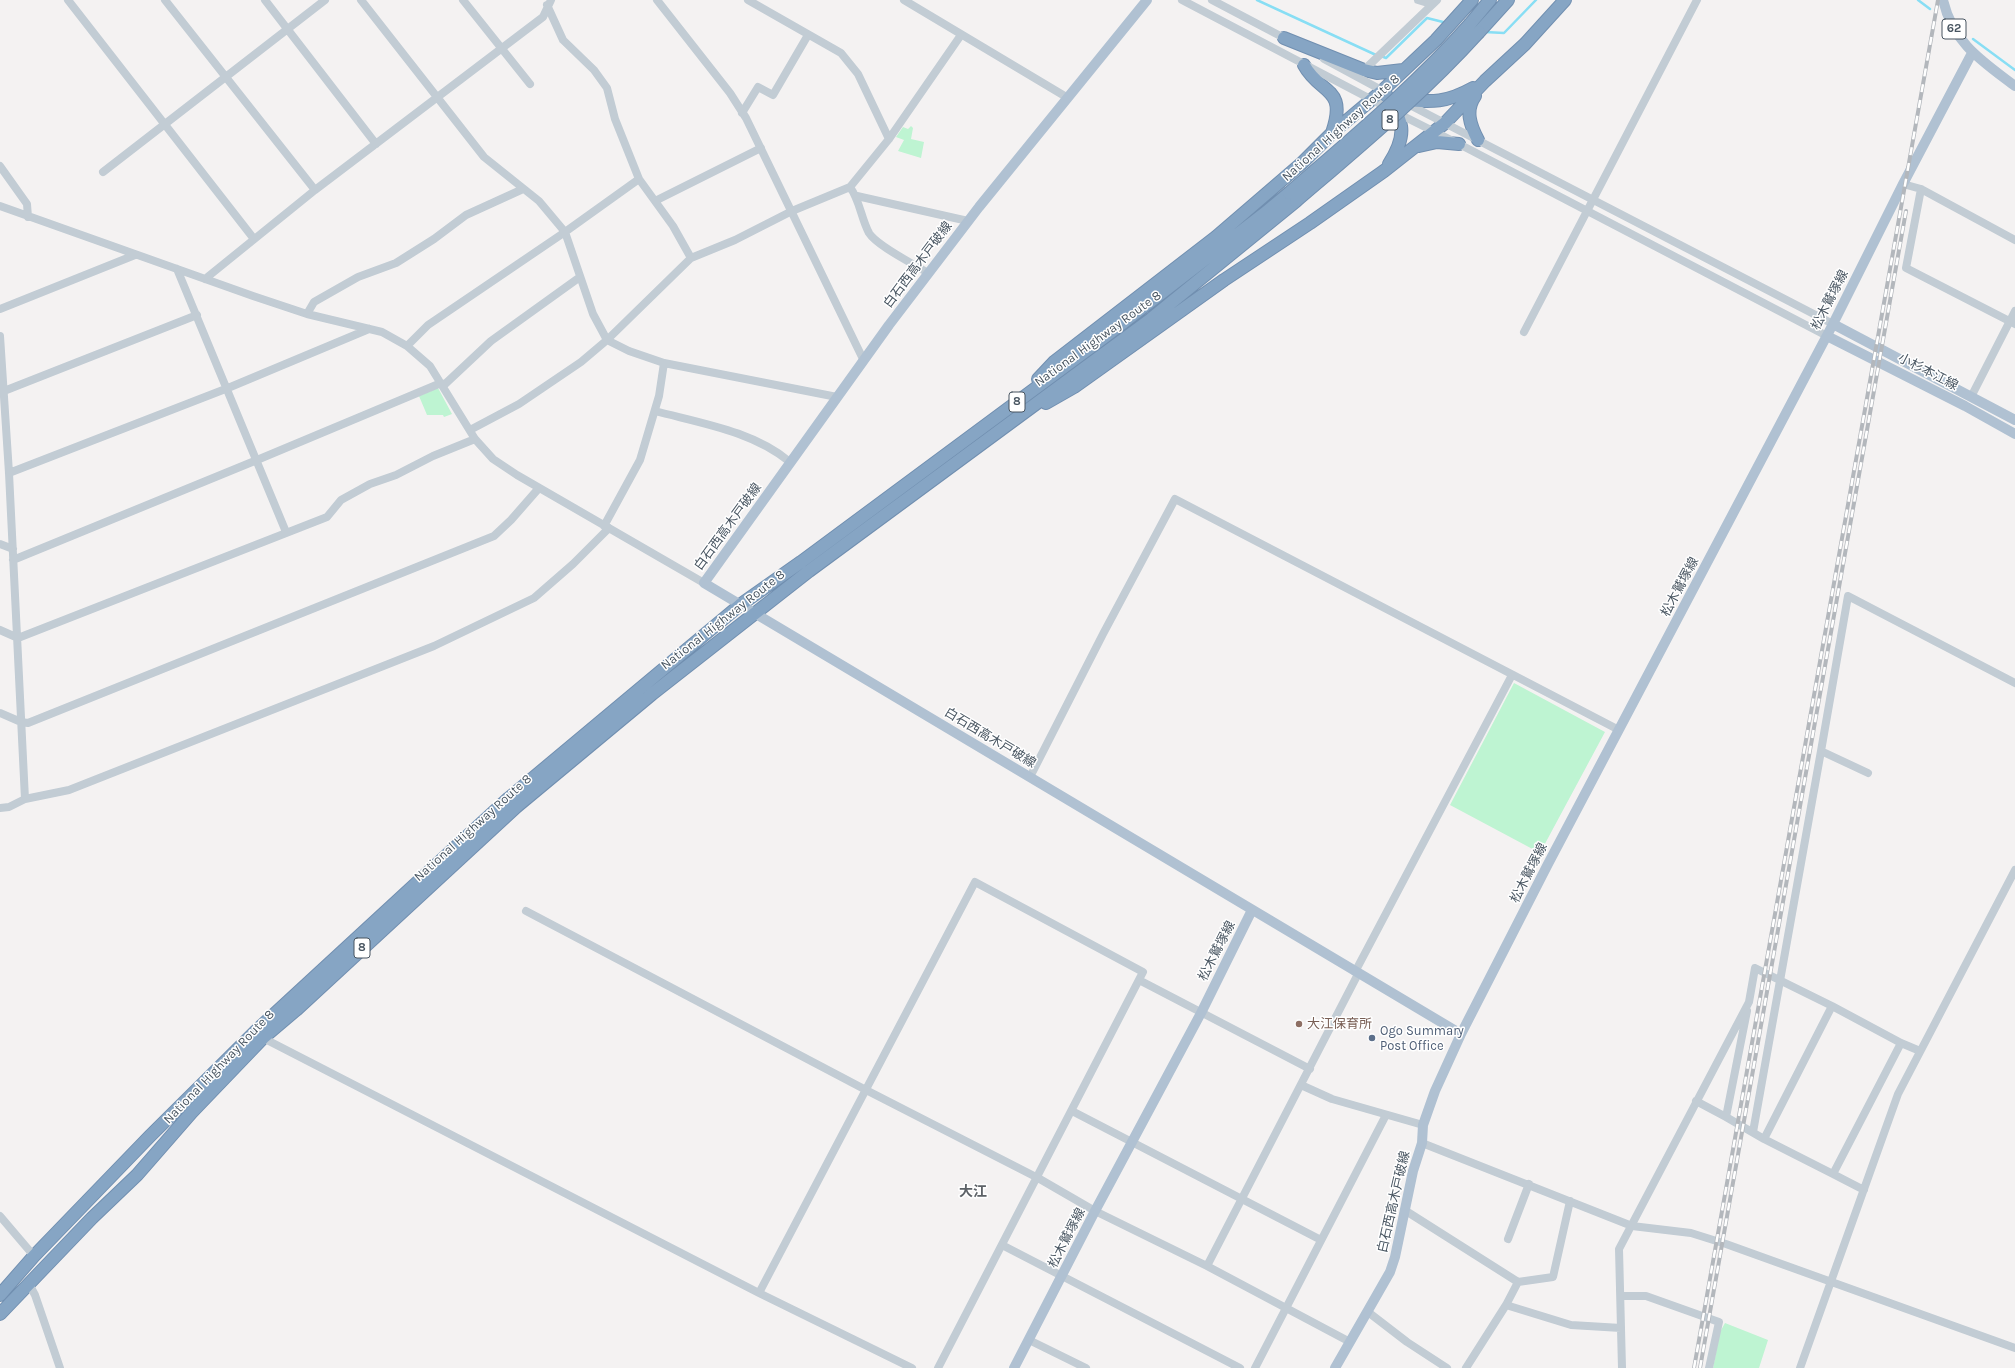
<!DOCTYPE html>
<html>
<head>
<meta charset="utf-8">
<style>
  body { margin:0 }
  canvas { display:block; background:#f4f2f2 }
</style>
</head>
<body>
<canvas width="2015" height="1368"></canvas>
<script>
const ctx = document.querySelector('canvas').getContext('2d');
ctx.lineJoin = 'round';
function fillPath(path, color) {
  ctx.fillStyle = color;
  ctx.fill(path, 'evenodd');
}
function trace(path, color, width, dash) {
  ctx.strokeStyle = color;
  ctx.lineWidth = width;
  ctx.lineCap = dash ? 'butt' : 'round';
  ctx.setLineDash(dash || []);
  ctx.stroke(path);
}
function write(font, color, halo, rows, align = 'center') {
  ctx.font = font + ' Karla,"Noto Sans JP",sans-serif';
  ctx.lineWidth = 3;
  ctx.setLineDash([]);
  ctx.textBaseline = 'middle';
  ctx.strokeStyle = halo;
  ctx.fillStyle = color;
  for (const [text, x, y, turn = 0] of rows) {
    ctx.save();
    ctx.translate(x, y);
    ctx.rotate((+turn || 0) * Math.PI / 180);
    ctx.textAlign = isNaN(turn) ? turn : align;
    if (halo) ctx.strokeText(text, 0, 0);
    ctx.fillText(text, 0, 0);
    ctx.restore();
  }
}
fillPath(new Path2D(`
  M 911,126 L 913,128 L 911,139 L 924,142 L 921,158 L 898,151 L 904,140 L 896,137 L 903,127 L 908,129 Z
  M 438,388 L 452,414 L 444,417 L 443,415 L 427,415 L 419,396 Z
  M 1514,683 L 1605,732 L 1540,853 L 1450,805 Z
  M 1725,1323 L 1768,1340 L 1759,1368 L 1713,1368 L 1720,1332 Z`), '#bef4d2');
trace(new Path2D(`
  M 1257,0 L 1376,55
  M 1918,0 L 1930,9
  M 1485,32 L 1504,33 L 1536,0
  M 1973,39 L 2015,70
  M 1381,56 L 1386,58 L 1427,18 L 1447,23`), '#88def4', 2.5);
const highway = new Path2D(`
  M 1470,24 L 1490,0
  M 1479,32 L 1508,0
  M 1284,38 L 1364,70 L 1377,73 L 1403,70
  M 1304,65 C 1320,95 1348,86 1332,133
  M 1383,90 C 1402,120 1410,131 1389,164
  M 1475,96 C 1465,110 1470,125 1478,140
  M 1403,100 C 1433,102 1446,103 1473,88
  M 1419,146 L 1437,142 L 1459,144
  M 1038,379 L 1054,362 L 1216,237 L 1302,163 L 1332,133 L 1383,90 L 1436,40 L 1472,0
  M 1046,403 L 1074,387 L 1224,280 L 1310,223 L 1384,171 L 1445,123 L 1485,81 L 1525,44 L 1565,0
  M 0,1295 L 34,1256 L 150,1136 L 255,1032 L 509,798 L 740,605 L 801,562 L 1106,336 L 1265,213 L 1289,193
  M 0,1314 L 92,1218 L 137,1175 L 192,1112 L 263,1038 L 296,1010 L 516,807 L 652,694 L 809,571 L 1151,319 L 1296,201`);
trace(highway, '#718fb0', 14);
trace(new Path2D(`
  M 68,0 L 254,239
  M 165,0 L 315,190
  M 265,0 L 376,144
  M 361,0 L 484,157 L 539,201 L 565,232 L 593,314 L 607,340 L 629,351 L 664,363 L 837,397
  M 463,0 L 530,84
  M 657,0 L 730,93 L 746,118 L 863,359
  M 748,0 L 841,53 L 858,74 L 889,139
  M 904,0 L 1068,98
  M 1182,0 L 1399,114 L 1459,144 L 1827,336
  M 1212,0 L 1288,40
  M 1418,0 L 1431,4
  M 547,5 L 563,40 L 594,70 L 607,88 L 615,119 L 639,179 L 673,226 L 691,258
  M 1324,59 L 1387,93
  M 1364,70 L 1437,0
  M 1404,102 L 1833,324
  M 742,113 L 758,87 L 773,95 L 808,35
  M 0,166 L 27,204 L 28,217
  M 103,172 L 325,0
  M 1903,184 L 1921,189 L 2015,240
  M 850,187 C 860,201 861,218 869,233 C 877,246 914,264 928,273
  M 1921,189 L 1906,268 L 2015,324
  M 857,196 L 968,221
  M 655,201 L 761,148
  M 0,206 L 253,296 L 307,314 L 382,332 L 407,346 L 430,366 L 475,439 L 493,459 L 517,475 L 704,583
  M 177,269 L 286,532
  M 205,279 L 315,190 L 543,17 L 551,0
  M 0,309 L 135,255
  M 307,314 L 314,302 L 358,277 L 396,263 L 434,239 L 466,215 L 523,189
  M 1524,332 L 1697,0
  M 0,336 L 9,473 L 25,799
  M 407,346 L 428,325 L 565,232 L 639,179
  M 443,386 L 491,341 L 580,277
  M 4,391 L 197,315
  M 1971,397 L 2015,311
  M 655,411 C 700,423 753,431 790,462
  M 470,430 L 519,404 L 581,362 L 607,340 L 691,258 L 735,240 L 792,211 L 850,187 L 889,139 L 961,35
  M 9,473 L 228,388 L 369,329
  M 604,526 L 640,460 L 659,396 L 664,363
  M 0,544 L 13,549
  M 13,560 L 257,460 L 441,383
  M 0,630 L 18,638 L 327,517 L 341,500 L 370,484 L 396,475 L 433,456 L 475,439
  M 0,713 L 21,722 L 28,723 L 494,536 L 511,520 L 539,488
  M 1868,773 L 1821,751 L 1848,596 L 2015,683
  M 1030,777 L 1103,634 L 1175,499 L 1619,730
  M 0,808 L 9,807 L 25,799 L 69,790 L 434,646 L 534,598 L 573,564 L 609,528
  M 526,911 L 866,1090 L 1038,1178 L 1095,1211 L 1207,1266 L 1350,1342
  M 1355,972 L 1512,675
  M 1139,980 L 1310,1069
  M 1832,1006 L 1764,1139 L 1833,1174 L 1901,1043
  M 263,1038 L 759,1293 L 912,1368
  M 1301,1085 L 1332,1099 L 1423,1125
  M 1696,1101 L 1726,1117 L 1747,1011
  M 1072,1111 L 1321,1240
  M 1726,1117 L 1764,1139
  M 1753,1132 L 1821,751
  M 1422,1143 L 1632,1226 L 1691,1233 L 1726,1244 L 2015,1348
  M 1833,1174 L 1864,1190
  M 1406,1211 L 1518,1282 L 1506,1305 L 1466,1368
  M 0,1216 L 34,1256
  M 1508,1239 L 1529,1184
  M 1002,1245 L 1240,1368
  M 1207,1266 L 1358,974
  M 1518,1282 L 1553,1277 L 1570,1201
  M 29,1284 L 35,1295 L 60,1368
  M 759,1293 L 975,882 L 1143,972 L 938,1368
  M 1621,1296 L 1646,1296 L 1719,1322 L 1709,1368
  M 1506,1305 L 1571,1325 L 1621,1328
  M 1368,1312 L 1407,1342 L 1447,1368
  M 1029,1340 L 1086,1368
  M 1255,1368 L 1386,1115
  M 1622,1368 L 1619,1249 L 1749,1002 L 1755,968 L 1832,1006 L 1901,1043 L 1920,1051
  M 1800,1368 L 1898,1094 L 2015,870`), '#c2ccd4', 8);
trace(new Path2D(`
  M 1147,0 L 979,207 L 889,325 L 704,583 L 1461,1034
  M 1943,0 C 1953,43 1982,61 2015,86
  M 1833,324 L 2015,420
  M 1827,336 L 1965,406 L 2015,434
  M 1014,1368 L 1095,1211 L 1201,1013 L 1252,910
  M 1335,1368 L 1390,1272 L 1395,1257 L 1413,1171 L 1422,1143 L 1423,1125 L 1435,1091 L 1461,1034 L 1548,864 L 1833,324 L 1903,184 L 1972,53`), '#b0c1d2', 10);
trace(highway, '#86a5c4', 12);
const rail = new Path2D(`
  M 1694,1368 L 1938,0
  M 1700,1368 L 1906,211`);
trace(rail, '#b3b7bc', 4);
trace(rail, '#fff', 2.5, [8]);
const highwayBridge = new Path2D(`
  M 1289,193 C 1351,139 1415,86 1470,24
  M 1296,201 C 1359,147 1423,94 1479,32`);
trace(highwayBridge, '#718fb0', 14, []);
trace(highwayBridge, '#86a5c4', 12);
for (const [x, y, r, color] of [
  [1299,1024,4,"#8d6e63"],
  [1372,1038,4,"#5c6f8a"]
]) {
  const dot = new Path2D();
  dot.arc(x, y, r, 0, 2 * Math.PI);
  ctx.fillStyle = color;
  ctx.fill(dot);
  trace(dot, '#fff', 1.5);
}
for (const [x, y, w] of [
  [1954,29,24],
  [1390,120,16],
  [1017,402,16],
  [362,948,16]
]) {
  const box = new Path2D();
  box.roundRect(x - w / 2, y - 10, w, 20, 3);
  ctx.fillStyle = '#fff';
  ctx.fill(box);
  trace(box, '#485561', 1);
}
write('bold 12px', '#485561', null, [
  ["62",1954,29],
  ["8",1390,120],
  ["8",1017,402],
  ["8",362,948]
]);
write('13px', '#485561', '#fff', [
  ["National Highway Route 8",1341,128,-42],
  ["白石西高木戸破線",918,265,-53],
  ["松木鷲塚線",1830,300,-63],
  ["National Highway Route 8",1098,339,-36],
  ["小杉本江線",1928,372,27],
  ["白石西高木戸破線",728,527,-54],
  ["松木鷲塚線",1680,587,-62],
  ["National Highway Route 8",723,620,-38],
  ["白石西高木戸破線",990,738,31],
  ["National Highway Route 8",473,828,-42],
  ["松木鷲塚線",1529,873,-63],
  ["松木鷲塚線",1217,951,-63],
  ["National Highway Route 8",219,1067,-46],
  ["白石西高木戸破線",1394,1202,-77],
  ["松木鷲塚線",1067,1238,-63]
]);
write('13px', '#785e54', '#fff', [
  ["大江保育所",1307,1024]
], 'left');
write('13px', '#4e5e75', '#fff', [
  ["Ogo Summary",1380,1031],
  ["Post Office",1380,1046]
], 'left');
write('bold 14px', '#5d6267', '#fff', [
  ["大江",973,1192]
]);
</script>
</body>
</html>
